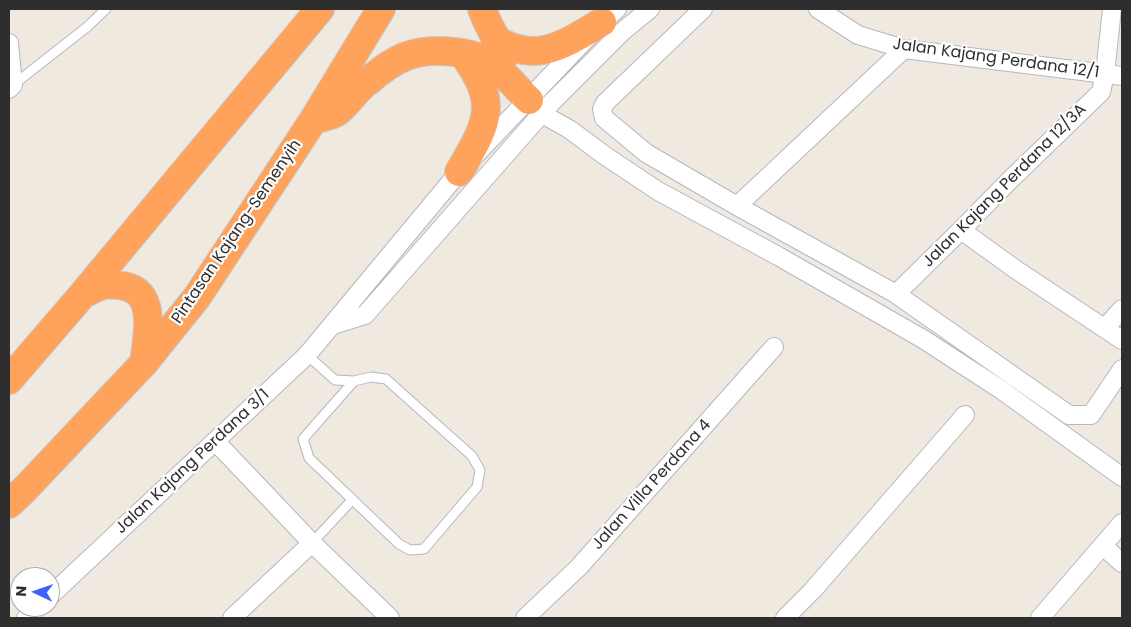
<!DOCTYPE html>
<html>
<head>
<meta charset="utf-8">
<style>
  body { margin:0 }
  #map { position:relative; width:1131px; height:627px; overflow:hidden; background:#f0e9e0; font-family:Poppins,sans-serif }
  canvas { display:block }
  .frame { position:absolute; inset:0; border:10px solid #2e2e2e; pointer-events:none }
  .north { position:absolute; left:10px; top:567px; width:50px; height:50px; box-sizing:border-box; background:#fff; border:1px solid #ababab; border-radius:50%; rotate:273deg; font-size:14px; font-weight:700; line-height:20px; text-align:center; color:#2e2e2e }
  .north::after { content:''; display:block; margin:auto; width:18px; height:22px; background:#3e62ff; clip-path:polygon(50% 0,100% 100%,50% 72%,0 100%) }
</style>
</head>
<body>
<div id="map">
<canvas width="1131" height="627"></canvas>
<div class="frame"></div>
<div class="north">N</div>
</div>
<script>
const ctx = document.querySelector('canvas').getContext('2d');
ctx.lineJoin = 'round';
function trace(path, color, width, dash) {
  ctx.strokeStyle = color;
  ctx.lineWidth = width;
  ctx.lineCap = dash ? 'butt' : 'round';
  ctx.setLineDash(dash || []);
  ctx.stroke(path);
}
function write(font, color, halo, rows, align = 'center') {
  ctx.font = font + ' Poppins,sans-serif';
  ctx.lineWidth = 4.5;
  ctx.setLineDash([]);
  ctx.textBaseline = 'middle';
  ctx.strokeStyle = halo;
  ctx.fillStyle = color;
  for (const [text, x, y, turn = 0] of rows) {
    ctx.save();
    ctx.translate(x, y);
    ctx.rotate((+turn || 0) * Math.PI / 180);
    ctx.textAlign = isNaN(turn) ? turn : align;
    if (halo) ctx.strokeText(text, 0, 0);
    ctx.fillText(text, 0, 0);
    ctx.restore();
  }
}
const lane = new Path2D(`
  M 13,85 L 87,27 L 106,9
  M 307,355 L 335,380 L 354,381 L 371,377 L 386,379 L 472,456 L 480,470 L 477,487 L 424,549 L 410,550 L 399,544 L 309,458 L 303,439 L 354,381
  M 312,543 L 352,500`);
const street = new Path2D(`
  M 703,9 L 605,103 L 602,109 L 604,118 L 646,153 L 737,206 L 896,294 L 1069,415 L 1091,415 L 1122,369
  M 818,9 L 858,35 L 904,49 L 1122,76
  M 9,43 L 13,85 L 9,89
  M 529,100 L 542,114 L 569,129 L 604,155 L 658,191 L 778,256 L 923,339 L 1000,389 L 1122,477
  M 737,206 L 904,49
  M 961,230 L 1015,269 L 1122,340
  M 896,294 L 961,230 L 1009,181 L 1101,92 L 1105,74 L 1112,9
  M 333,325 L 365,315 L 551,103 L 623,31 L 650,9
  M 1105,328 L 1122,309
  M 215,441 L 312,543 L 390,618
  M 1103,546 L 1122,563
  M 50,596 L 307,355 L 459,172 L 602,22 L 617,9
  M 26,618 L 38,607
  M 232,618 L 312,543
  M 525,618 L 579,567 L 774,347
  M 785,618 L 813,590 L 965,415
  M 1040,618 L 1122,523`);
const highway = new Path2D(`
  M 482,9 C 488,26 495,39 507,53
  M 495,39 C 536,65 565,44 602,22
  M 316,119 C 323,117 331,116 337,112 C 346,106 357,89 367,82 C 395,58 415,47 454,52 C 463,53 474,55 483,59 C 501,68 515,87 529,100
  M 459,172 C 488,122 500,104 462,53
  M 83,294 C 90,291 98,286 105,285 C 111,284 118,285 124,286 C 158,293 147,337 144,363
  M 9,380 L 83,294 L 320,9
  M 9,504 L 24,490 L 144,363 L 197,297 L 314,119 L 381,9`);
trace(lane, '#b4b6c2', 11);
trace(street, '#b4b6c2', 20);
trace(highway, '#c9c9c9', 30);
trace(lane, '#fff', 9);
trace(street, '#fff', 18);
trace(highway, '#ffa25c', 28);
write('16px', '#2e2e2e', '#fff', [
  ["Jalan Kajang Perdana 12/1",996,59,8],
  ["Jalan Kajang Perdana 12/3A",1005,186,-45],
  ["Pintasan Kajang-Semenyih",237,232,-56],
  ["Jalan Kajang Perdana 3/1",193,462,-43],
  ["Jalan Villa Perdana 4",652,485,-48]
]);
</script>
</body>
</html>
